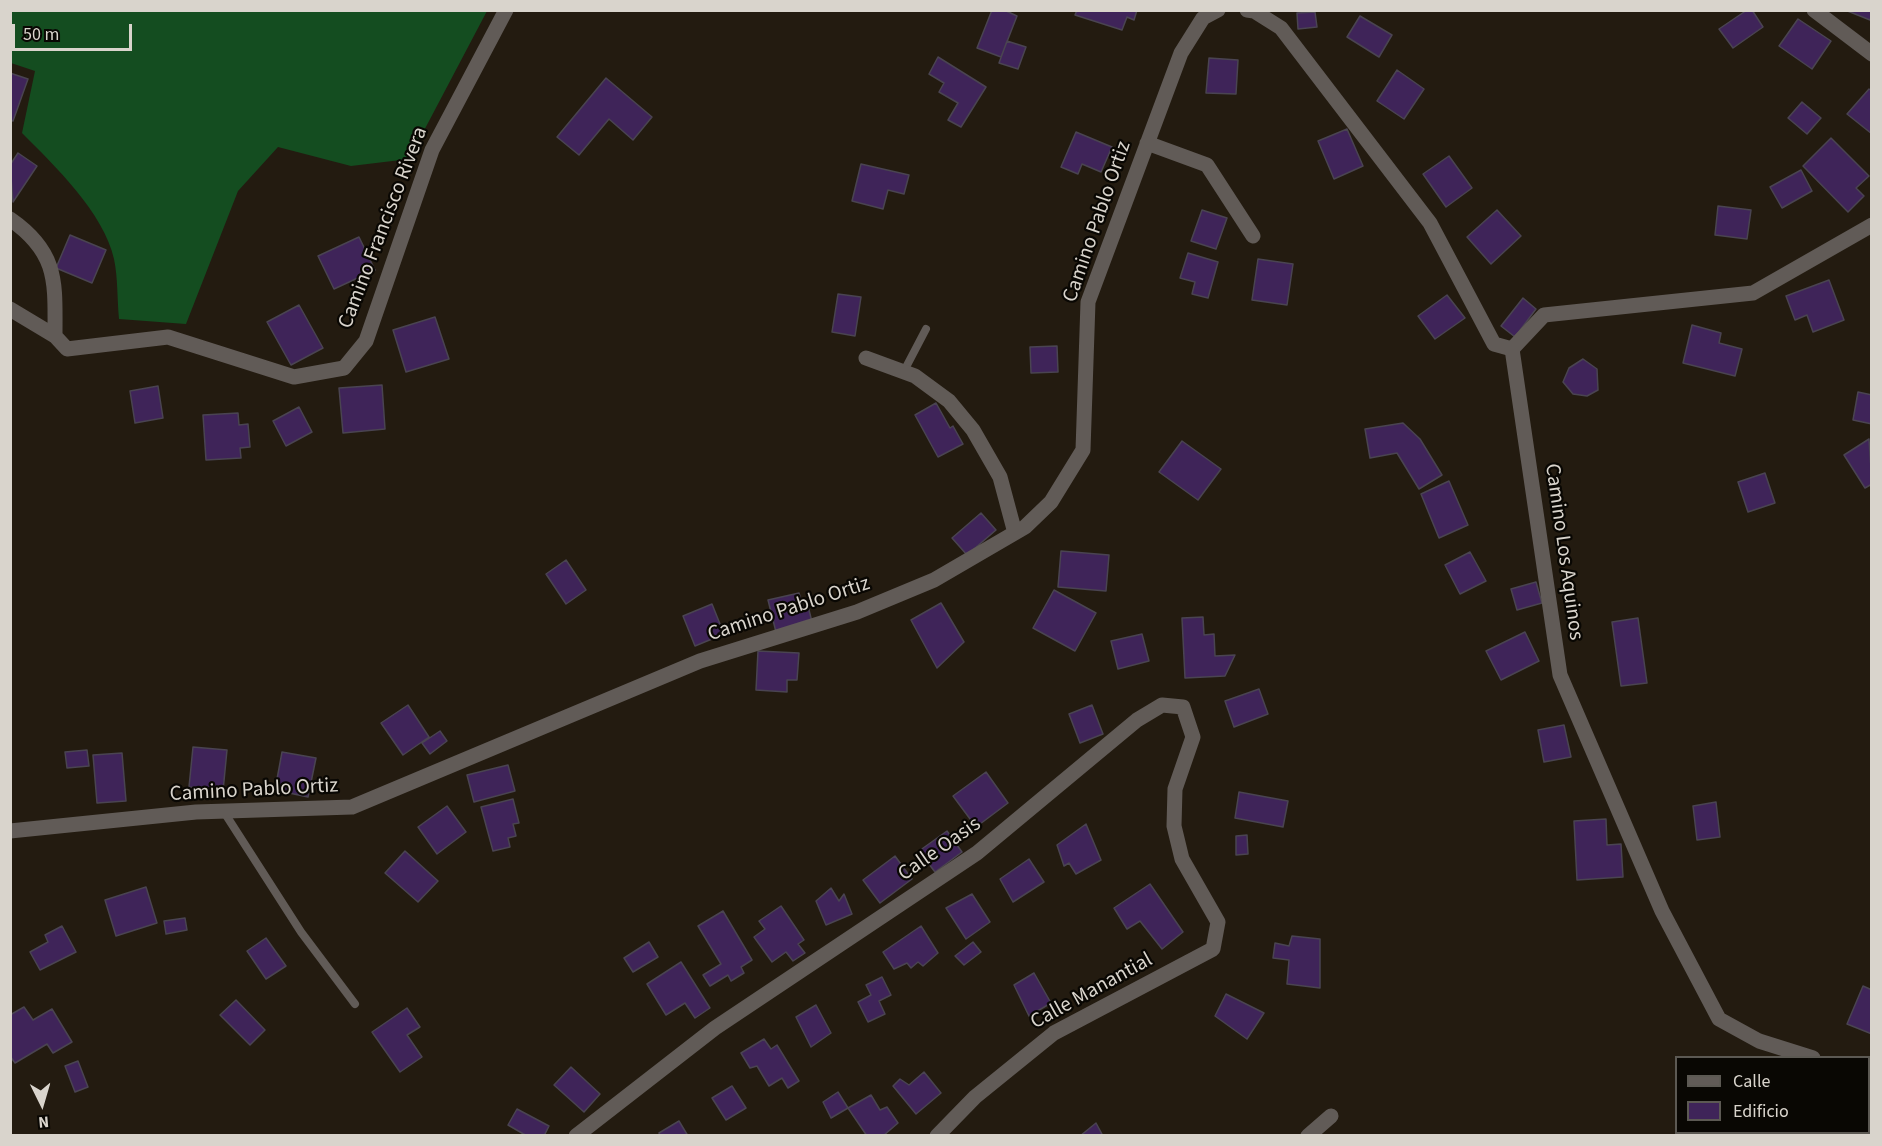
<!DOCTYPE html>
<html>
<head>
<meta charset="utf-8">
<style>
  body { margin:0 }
  #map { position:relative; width:1882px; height:1146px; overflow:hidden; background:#231b10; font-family:"Source Sans 3",sans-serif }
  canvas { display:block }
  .frame { position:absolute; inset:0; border:12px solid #d9d4cc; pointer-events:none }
  .legend { position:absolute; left:1675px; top:1056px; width:195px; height:78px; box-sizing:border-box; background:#090703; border:2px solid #5c5953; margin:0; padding:8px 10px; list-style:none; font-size:18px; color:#d9d4cc }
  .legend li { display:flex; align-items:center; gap:12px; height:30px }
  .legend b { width:30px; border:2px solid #5c5953 }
  .north { position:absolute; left:12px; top:1074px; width:60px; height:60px; -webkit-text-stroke:4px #090703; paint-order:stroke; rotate:175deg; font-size:16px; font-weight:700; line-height:24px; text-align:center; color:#d9d4cc }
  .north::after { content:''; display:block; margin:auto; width:21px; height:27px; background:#d9d4cc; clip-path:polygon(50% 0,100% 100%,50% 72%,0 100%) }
  .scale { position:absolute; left:12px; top:24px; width:120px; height:27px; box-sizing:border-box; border:3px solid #d9d4cc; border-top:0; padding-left:8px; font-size:18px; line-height:21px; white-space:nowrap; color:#d9d4cc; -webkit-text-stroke:4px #090703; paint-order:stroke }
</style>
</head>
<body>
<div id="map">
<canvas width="1882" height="1146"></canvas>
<div class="frame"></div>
<ul class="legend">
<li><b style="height:8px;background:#615b57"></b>Calle</li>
<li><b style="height:16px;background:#3f2459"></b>Edificio</li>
</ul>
<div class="north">N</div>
<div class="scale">50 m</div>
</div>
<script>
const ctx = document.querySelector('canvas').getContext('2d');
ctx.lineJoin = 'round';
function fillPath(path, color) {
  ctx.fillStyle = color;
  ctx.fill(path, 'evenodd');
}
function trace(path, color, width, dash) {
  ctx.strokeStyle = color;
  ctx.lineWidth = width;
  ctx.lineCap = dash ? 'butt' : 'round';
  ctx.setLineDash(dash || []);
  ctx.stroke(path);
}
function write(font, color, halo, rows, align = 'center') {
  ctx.font = font + ' "Source Sans 3",sans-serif';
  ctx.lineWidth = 4.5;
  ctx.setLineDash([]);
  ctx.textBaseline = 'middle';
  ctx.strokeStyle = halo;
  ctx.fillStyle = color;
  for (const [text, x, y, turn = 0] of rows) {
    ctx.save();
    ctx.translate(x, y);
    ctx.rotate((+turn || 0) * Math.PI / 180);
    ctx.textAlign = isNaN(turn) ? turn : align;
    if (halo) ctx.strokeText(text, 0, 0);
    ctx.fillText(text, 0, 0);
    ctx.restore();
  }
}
fillPath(new Path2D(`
  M 11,10 L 487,10 L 487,11 L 409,159 L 351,166 L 278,147 L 238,191 L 186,324 L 119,319 C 117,299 118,278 114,259 C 104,213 54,165 22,133 L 35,71 L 11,63 Z`), '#144d20');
const building = new Path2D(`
  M 992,10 L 1004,10 L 1017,16 L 1001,57 L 977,48 Z
  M 1077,10 L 1137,10 L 1134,20 L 1127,17 L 1122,30 L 1075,15 Z
  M 1747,10 L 1752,10 L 1763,27 L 1733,48 L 1719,29 Z
  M 1845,10 L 1872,10 L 1872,15 L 1870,20 Z
  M 1315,12 L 1317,27 L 1298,29 L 1297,13 Z
  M 1360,16 L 1392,35 L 1379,57 L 1347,37 Z
  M 1798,19 L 1831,41 L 1812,69 L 1779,46 Z
  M 1007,41 L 1026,47 L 1018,69 L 999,63 Z
  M 938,57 L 986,87 L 961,127 L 948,120 L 958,103 L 939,92 L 944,83 L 929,74 Z
  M 1209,58 L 1238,60 L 1236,94 L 1206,93 Z
  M 1397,70 L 1424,89 L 1404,119 L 1377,101 Z
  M 10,73 L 28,79 L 13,121 L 10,120 Z
  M 606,78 L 652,117 L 633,140 L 609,119 L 579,155 L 557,137 Z
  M 1869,89 L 1872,91 L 1872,134 L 1847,114 Z
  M 1802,102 L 1821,118 L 1807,134 L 1788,118 Z
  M 1347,129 L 1363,166 L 1334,179 L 1318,141 Z
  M 1076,132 L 1112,147 L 1101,172 L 1082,164 L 1078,174 L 1061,167 Z
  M 1831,138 L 1869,176 L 1856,188 L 1864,196 L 1848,212 L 1803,166 Z
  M 18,153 L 37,166 L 13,202 L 10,165 Z
  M 1449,156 L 1472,188 L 1446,207 L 1423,174 Z
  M 861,164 L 909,175 L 904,194 L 888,190 L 883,209 L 852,201 Z
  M 1801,170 L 1812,191 L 1782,208 L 1770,187 Z
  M 1718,206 L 1751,210 L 1747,239 L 1715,235 Z
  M 1202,210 L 1227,218 L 1216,249 L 1191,241 Z
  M 1497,210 L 1521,236 L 1491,264 L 1467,237 Z
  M 70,235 L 106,250 L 92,283 L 56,268 Z
  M 359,237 L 375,270 L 334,289 L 318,256 Z
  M 1188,253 L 1218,262 L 1208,298 L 1192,294 L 1195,282 L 1180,278 Z
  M 1258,259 L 1293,264 L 1287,305 L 1252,300 Z
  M 1829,280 L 1844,320 L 1813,332 L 1807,315 L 1795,320 L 1786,296 Z
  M 838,294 L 861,297 L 855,336 L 832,332 Z
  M 1447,295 L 1465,318 L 1435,339 L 1418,316 Z
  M 1523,298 L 1536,309 L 1515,337 L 1501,326 Z
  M 299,305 L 323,348 L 291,365 L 267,322 Z
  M 435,317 L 449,359 L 406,372 L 393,330 Z
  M 1692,325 L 1721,333 L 1719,343 L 1742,349 L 1735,376 L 1683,363 Z
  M 1057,346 L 1058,372 L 1031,373 L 1030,347 Z
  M 1583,359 L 1597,369 L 1598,390 L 1587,396 L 1573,394 L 1563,382 L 1569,368 Z
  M 382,385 L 385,429 L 343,433 L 339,388 Z
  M 158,386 L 163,418 L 135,423 L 130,391 Z
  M 1858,392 L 1872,395 L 1872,424 L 1853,420 Z
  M 936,403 L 950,428 L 953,426 L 963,444 L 938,457 L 915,415 Z
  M 299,407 L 312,432 L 286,446 L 273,421 Z
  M 238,413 L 239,425 L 248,424 L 250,447 L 240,448 L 241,458 L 206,460 L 203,415 Z
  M 1403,423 L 1420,439 L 1442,475 L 1419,489 L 1397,453 L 1370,458 L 1365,429 Z
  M 1869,439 L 1872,484 L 1865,488 L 1844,455 Z
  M 1182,441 L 1221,469 L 1198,500 L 1159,472 Z
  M 1765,473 L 1775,503 L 1748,512 L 1738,482 Z
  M 1449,481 L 1468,525 L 1439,538 L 1421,494 Z
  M 981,513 L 996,530 L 967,555 L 952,538 Z
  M 1061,551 L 1109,555 L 1106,591 L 1058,587 Z
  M 1470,552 L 1486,581 L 1460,594 L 1445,565 Z
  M 566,560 L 586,590 L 566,604 L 546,574 Z
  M 1536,582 L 1542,603 L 1517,610 L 1511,589 Z
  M 1054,590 L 1096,613 L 1075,651 L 1033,628 Z
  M 799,593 L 803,607 L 808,606 L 812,622 L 776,632 L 768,600 Z
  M 941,603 L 964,642 L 937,668 L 911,620 Z
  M 712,604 L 724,634 L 695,646 L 683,616 Z
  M 1203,617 L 1204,635 L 1214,634 L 1215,656 L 1235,655 L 1225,676 L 1185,678 L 1182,618 Z
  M 1638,618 L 1647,683 L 1621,686 L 1612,622 Z
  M 1525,632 L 1539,661 L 1501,680 L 1486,651 Z
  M 1142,634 L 1149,661 L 1118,669 L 1111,641 Z
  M 758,651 L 799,653 L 797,680 L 787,680 L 787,692 L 756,690 Z
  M 1259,689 L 1268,714 L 1234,727 L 1225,701 Z
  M 408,705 L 429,737 L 403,755 L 381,723 Z
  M 1092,705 L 1103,734 L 1080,743 L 1069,714 Z
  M 1564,725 L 1571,757 L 1544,762 L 1538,730 Z
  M 440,731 L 447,741 L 430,754 L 422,743 Z
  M 193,747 L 227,750 L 223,791 L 189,787 Z
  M 87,750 L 89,766 L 67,768 L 65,752 Z
  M 282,752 L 316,758 L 308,797 L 275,790 Z
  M 122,753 L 126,801 L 97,803 L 93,755 Z
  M 508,765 L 515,791 L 474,802 L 467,775 Z
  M 986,772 L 1008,803 L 976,827 L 953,796 Z
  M 1239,792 L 1288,801 L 1283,827 L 1235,818 Z
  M 513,799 L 519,823 L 513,824 L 516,836 L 508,838 L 510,847 L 493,851 L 481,807 Z
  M 1716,802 L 1720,837 L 1697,840 L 1693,806 Z
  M 447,806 L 466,832 L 437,854 L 418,827 Z
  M 1606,819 L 1607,845 L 1621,844 L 1623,877 L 1577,880 L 1574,821 Z
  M 1086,824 L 1101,860 L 1076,874 L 1069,863 L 1064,866 L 1057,845 Z
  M 947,831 L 962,852 L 935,872 L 919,851 Z
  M 1247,835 L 1248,854 L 1236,855 L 1236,836 Z
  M 405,851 L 438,881 L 418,902 L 385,873 Z
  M 895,856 L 912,879 L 880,903 L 863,880 Z
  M 1029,859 L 1044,882 L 1013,902 L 1000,879 Z
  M 1150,884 L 1183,932 L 1162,949 L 1140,921 L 1127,929 L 1114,908 Z
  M 146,887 L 157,923 L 116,936 L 105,900 Z
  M 831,888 L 839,901 L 844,894 L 852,914 L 826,925 L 816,901 Z
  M 972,894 L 990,922 L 966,939 L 946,908 Z
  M 781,906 L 804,940 L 798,944 L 805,953 L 793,961 L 786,952 L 772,962 L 754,937 L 765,929 L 759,921 Z
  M 723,911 L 752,960 L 741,967 L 744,973 L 731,981 L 728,975 L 710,986 L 703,975 L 721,964 L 698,926 Z
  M 185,918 L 187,930 L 166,934 L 164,921 Z
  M 62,926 L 76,952 L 40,970 L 30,952 L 48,942 L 45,935 Z
  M 921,926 L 938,953 L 923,966 L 918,962 L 911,968 L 907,963 L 894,969 L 883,952 Z
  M 1292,936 L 1320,939 L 1320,988 L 1287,984 L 1289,960 L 1273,958 L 1275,943 L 1289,946 Z
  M 266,938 L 286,966 L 266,979 L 247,951 Z
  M 649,942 L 658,957 L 633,972 L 624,958 Z
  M 973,942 L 981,952 L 964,965 L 955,956 Z
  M 681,962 L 710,1008 L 695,1018 L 685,1003 L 666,1015 L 647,984 Z
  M 1034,973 L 1051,1003 L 1029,1016 L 1014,985 Z
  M 882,977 L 891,995 L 879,1001 L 885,1014 L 868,1022 L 858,1002 L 871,995 L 866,985 Z
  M 1863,986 L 1872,990 L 1872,1034 L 1847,1024 Z
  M 1226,994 L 1264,1013 L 1247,1039 L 1215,1016 Z
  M 236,1000 L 265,1030 L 250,1045 L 220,1015 Z
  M 816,1005 L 831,1033 L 811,1047 L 796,1017 Z
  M 24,1007 L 33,1020 L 52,1009 L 72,1042 L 53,1053 L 47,1044 L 15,1063 L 10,1056 L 10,1015 Z
  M 407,1008 L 420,1027 L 407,1035 L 422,1057 L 400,1072 L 372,1032 Z
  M 764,1039 L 771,1049 L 777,1045 L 799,1081 L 788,1088 L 782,1078 L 769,1086 L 757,1066 L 750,1068 L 741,1053 Z
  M 78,1061 L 88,1087 L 75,1092 L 65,1066 Z
  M 571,1067 L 600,1094 L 584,1112 L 554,1085 Z
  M 924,1072 L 941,1093 L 916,1114 L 893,1086 L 900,1079 L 909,1085 Z
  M 732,1086 L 746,1108 L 726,1120 L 712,1098 Z
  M 838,1092 L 848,1108 L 831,1118 L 823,1102 Z
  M 871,1095 L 880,1110 L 887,1107 L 898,1123 L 883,1136 L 867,1136 L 848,1108 Z
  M 517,1109 L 549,1126 L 544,1136 L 527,1136 L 508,1125 Z
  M 679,1121 L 688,1136 L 660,1136 L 659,1133 Z
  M 1096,1123 L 1103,1136 L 1080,1136 Z`);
fillPath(building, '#3f2459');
trace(building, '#4a4451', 1.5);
trace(new Path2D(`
  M 904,371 L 926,329
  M 224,812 L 301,932 L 355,1004`), '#615b57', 8);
trace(new Path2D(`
  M 1247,10 L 1254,11 L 1281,28 L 1430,223 L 1494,344 L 1512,349
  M 1814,10 L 1872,54
  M 1147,143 L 1207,165 L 1253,236
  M 10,219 C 59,253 55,283 55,336
  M 10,309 L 55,336 L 67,349 L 168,337 L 294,377 L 344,368 L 366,341 L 432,150 L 506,10
  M 1512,349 L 1560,675 L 1662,911 L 1719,1019 L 1759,1041 L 1813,1058
  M 1512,349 L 1544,315 L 1753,293 L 1872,225
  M 866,358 L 915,376 L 949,401 L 973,430 L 1000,477 L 1015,533
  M 10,831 L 196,812 L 352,807 L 700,661 L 857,612 L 934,580 L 1025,527 L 1051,502 L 1083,450 L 1088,302 L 1181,53 L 1203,18 L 1218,10
  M 1868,1075 L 1872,1076
  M 576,1136 L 715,1028 L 977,853 L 1137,720 L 1162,705 L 1183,707 L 1193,737 L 1175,789 L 1174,826 L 1182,859 L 1218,922 L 1213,949 L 1054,1033 L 975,1097 L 937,1136
  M 1308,1136 L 1331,1116`), '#615b57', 15);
write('21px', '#d9d4cc', '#090703', [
  ["Camino Pablo Ortiz",1098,222,-71],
  ["Camino Francisco Rivera",384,228,-69],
  ["Camino Los Aquinos",1563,552,82],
  ["Camino Pablo Ortiz",789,610,-18],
  ["Camino Pablo Ortiz",254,791,-3],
  ["Calle Oasis",940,850,-35],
  ["Calle Manantial",1092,992,-29]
]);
</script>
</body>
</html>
